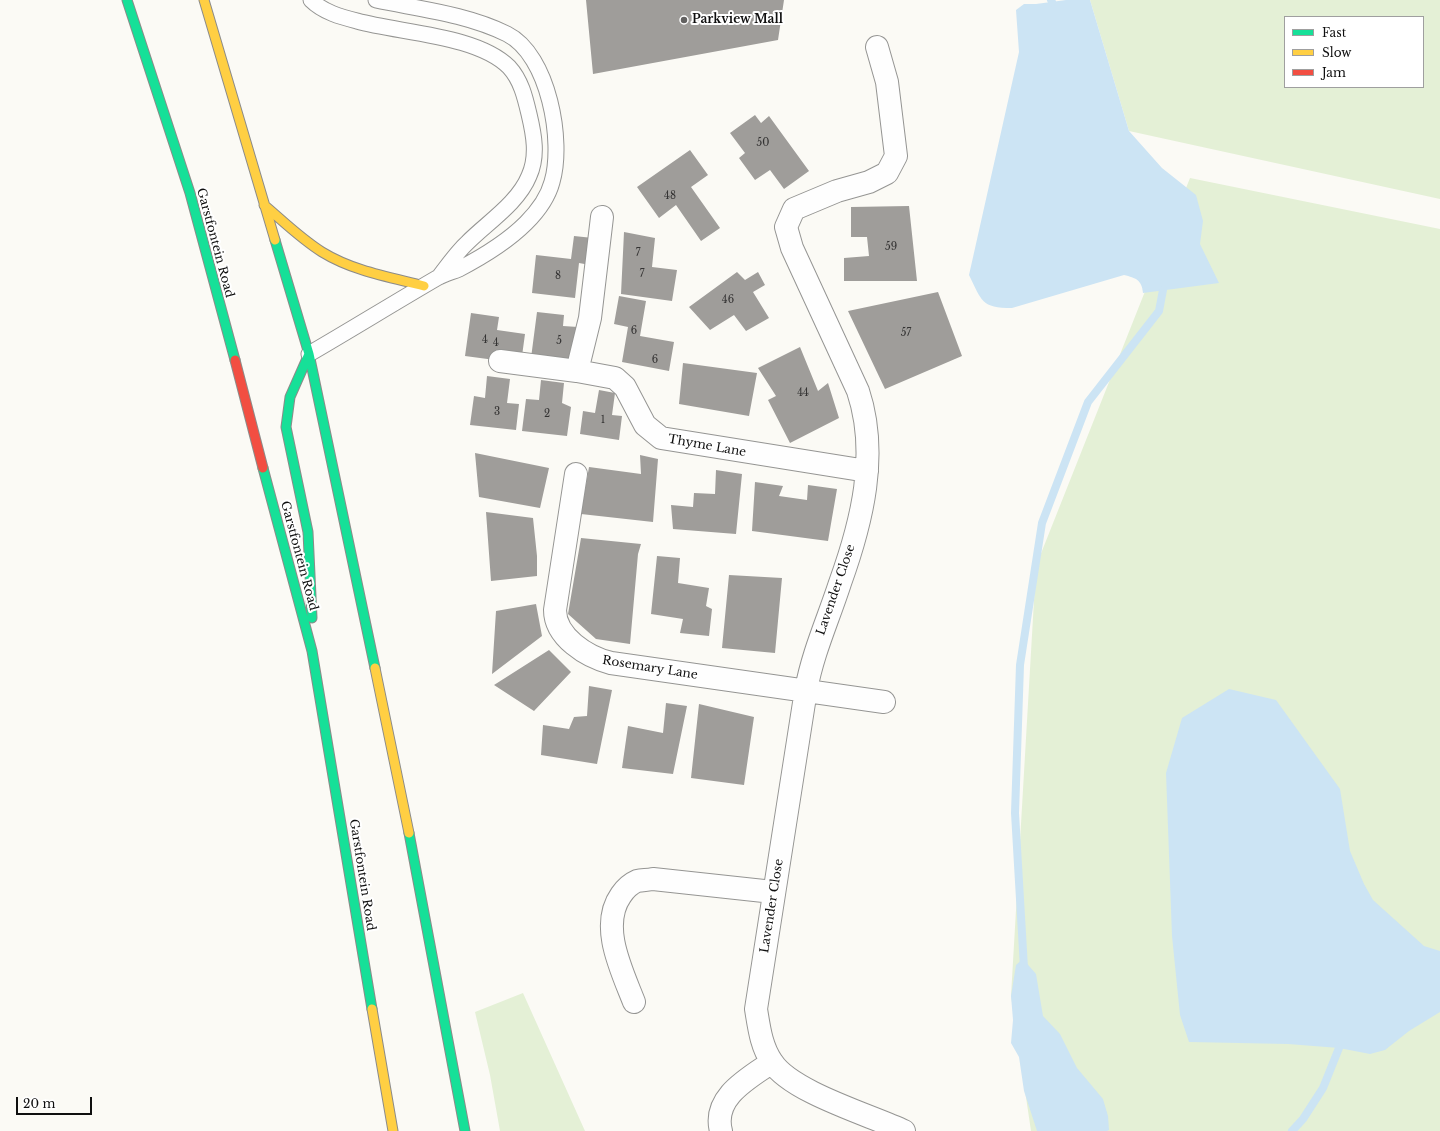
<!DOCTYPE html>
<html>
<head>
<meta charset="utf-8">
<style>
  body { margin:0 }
  #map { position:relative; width:1440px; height:1131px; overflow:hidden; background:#fbfaf5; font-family:"Libre Baskerville",serif }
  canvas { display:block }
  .legend { position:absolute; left:1284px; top:16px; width:140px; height:72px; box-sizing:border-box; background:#fff; border:1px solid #9f9f9f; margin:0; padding:5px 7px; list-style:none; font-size:12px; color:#0f0f0f }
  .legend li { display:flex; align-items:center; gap:8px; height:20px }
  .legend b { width:20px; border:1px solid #9f9f9f }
  .scale { position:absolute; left:16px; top:1097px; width:76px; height:18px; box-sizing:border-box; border:2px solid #0f0f0f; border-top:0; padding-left:5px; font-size:12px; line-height:14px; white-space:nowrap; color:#0f0f0f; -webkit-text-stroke:3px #fff; paint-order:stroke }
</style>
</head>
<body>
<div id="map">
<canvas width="1440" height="1131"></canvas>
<ul class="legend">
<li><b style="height:5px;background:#16e098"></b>Fast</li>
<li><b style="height:5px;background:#ffcf43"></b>Slow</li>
<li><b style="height:5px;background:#f24e42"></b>Jam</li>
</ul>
<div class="scale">20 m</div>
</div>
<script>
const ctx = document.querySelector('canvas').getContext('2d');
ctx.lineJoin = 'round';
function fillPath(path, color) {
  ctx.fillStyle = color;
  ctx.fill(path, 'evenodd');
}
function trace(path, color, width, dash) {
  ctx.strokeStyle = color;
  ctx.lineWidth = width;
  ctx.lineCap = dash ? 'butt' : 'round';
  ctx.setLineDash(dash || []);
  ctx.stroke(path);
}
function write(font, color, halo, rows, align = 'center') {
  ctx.font = font + ' "Libre Baskerville",serif';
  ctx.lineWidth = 4;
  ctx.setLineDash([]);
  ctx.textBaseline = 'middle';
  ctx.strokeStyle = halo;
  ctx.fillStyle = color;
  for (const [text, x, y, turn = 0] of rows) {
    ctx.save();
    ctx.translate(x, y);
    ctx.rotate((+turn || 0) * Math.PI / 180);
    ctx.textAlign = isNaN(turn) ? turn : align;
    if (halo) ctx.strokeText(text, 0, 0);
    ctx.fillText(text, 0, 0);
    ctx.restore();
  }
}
fillPath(new Path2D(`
  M 1090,0 L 1440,0 L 1440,199 L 1129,131 ZM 1285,17 L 1423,17 L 1423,87 L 1285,87 Z
  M 1190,178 L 1440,229 L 1440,1131 L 1031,1131 L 1011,996 L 1036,566 Z
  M 523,993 L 585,1131 L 500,1131 L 490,1075 L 475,1012 Z`), '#e4f0d6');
fillPath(new Path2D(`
  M 1066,0 L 1090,0 L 1129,131 L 1162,168 L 1196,195 L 1203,221 L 1200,244 L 1219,283 L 1143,293 C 1142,280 1136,278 1124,275 L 1012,308 C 981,308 982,301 969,275 L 1019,52 L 1016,10 L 1024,4 L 1036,4 Z
  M 1229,689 L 1276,700 L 1340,789 L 1350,851 L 1364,884 L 1373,900 L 1424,946 L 1440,951 L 1440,1012 L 1409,1031 L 1385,1050 L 1370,1054 L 1339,1048 L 1288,1044 L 1189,1042 L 1180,1015 L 1172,936 L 1166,773 L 1182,718 Z
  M 1023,959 L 1036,974 L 1043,1016 L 1060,1034 L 1077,1068 L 1103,1099 L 1108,1116 L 1109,1130 L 1107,1131 L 1037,1131 L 1024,1091 L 1019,1057 L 1011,1043 L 1013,1020 L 1011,996 L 1016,965 Z`), '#cce4f4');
trace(new Path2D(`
  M 1051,0 L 1052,2
  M 1024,968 L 1015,813 L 1020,665 L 1042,523 L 1088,402 L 1159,311 L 1163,290
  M 1292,1131 L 1303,1119 L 1323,1088 L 1339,1048`), '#cce4f4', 8);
fillPath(new Path2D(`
  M 586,0 L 784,0 L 778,40 L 593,74 Z
  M 755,115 L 761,123 L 769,116 L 809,171 L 784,189 L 770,170 L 755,180 L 739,158 L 745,153 L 730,133 Z
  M 690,150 L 708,175 L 691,187 L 720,228 L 701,241 L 676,205 L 659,218 L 637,187 Z
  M 909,206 L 917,281 L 844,281 L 844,258 L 869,256 L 867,237 L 851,237 L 851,207 Z
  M 624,232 L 655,238 L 652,267 L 677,270 L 672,301 L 621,294 Z
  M 574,236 L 593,238 L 590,265 L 579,263 L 575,298 L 532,293 L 536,255 L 571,259 Z
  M 737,272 L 745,280 L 758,272 L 765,285 L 753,292 L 769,318 L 746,331 L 734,315 L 710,330 L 689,307 Z
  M 938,292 L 962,356 L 885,389 L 848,311 Z
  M 619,296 L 646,301 L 640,336 L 674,342 L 669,371 L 622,362 L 628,327 L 614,324 Z
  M 537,312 L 564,315 L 563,326 L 578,327 L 574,363 L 531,358 Z
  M 471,313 L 499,317 L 497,330 L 525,334 L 522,356 L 495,360 L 465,356 Z
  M 800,347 L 818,391 L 828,383 L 839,418 L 790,443 L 768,400 L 776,396 L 758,368 Z
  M 683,363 L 757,373 L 749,416 L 679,404 Z
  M 487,376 L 510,379 L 507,403 L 519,404 L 516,430 L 470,425 L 474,396 L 485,398 Z
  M 541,380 L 564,383 L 562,403 L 571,407 L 567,436 L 522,431 L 526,399 L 539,400 Z
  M 599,390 L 615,393 L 612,415 L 622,416 L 619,440 L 580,434 L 583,411 L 595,413 Z
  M 475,453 L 549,468 L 540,508 L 479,497 Z
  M 640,455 L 658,459 L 653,522 L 581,514 L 589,467 L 641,474 Z
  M 716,470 L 742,474 L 736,534 L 673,529 L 671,505 L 693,507 L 694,493 L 715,494 Z
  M 755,482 L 783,486 L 779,496 L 807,500 L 808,485 L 837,489 L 828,541 L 752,531 Z
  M 486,512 L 533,518 L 537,556 L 537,576 L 491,581 Z
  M 581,538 L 641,544 L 638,554 L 630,644 L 596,639 L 568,614 Z
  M 657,556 L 680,558 L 678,583 L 709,588 L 706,606 L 712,609 L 709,636 L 680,633 L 683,619 L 651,614 Z
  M 729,575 L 782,578 L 775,653 L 722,648 Z
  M 536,604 L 542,636 L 492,674 L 496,611 Z
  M 549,650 L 571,672 L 534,711 L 494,685 Z
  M 589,686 L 612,690 L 597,764 L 541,755 L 543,725 L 569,729 L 574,717 L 587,716 Z
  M 666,703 L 687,706 L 673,774 L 622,768 L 628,726 L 663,733 Z
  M 699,704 L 754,717 L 744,785 L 691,778 Z`), '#9f9d9a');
const lane = new Path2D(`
  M 311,0 C 323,12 341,17 357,21 C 400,33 477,35 509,67 C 521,80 525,97 529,114 C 534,135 538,156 529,176 C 518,203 488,222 468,242 C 457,252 448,265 439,277
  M 309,354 C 352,329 394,303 437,278 C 444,274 452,272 459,269 C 482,257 508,241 526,223 C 537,212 548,197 552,182 C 564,142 549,55 507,34 C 467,14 419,9 376,0`);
const street = new Path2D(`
  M 877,47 L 887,82 L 896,156 L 887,173 L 869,182 L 837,191 L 794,209 L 786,227 L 792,248 L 858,391 C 879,454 862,522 840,583 C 828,620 813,652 806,690 L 756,1009 C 759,1027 761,1046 772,1062 C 791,1092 870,1115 904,1131
  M 500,361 L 577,371 L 615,378 L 625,387 L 645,425 L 661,438 L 867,471
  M 577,371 L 590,318 L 602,217
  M 576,474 L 555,610 C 555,637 587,657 611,663 L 884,702
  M 634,1002 C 622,971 599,926 621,895 C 625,889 630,884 637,881 C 642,880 648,880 653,879 L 773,892
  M 721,1131 C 712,1097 749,1078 772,1062`);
const fast = new Path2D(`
  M 127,0 L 190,193 L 235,360
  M 275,240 L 309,354 L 375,668
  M 309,354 L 290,397 L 286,427 L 308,532 L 312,618
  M 263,468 L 312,651 L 372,1009
  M 409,833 L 465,1131`);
const slow = new Path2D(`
  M 204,0 L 275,240
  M 264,205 C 283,221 301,239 322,252 C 353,271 389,277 424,286
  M 375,668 L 409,833
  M 372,1009 L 393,1131`);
const jam = new Path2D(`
  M 235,360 L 263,468`);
trace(lane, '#959593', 17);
trace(street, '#959593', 24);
trace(fast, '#8c8b89', 11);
trace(slow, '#8c8b89', 11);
trace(jam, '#8c8b89', 11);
trace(lane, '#fefefe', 15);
trace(street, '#fefefe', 22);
trace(fast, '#16e098', 9);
trace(slow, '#ffcf43', 9);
trace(jam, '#f24e42', 9);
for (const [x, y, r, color] of [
  [684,20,4,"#626160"]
]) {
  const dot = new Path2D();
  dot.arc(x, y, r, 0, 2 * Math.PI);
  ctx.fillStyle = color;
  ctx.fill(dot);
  trace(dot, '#fff', 1.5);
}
write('10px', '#333232', null, [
  ["50",763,143],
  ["48",670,196],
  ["59",891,247],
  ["7",638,253],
  ["7",642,274],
  ["8",558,276],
  ["46",728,300],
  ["6",634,331],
  ["57",906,333],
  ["4",485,340],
  ["5",559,341],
  ["4",496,343],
  ["6",655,360],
  ["44",803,393],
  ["3",497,412],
  ["2",547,414],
  ["1",603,420]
]);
write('bold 12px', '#0f0f0f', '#fff', [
  ["Parkview Mall",692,20]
], 'left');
write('12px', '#0f0f0f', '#fff', [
  ["Garstfontein Road",215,243,75],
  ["Thyme Lane",707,446,10],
  ["Garstfontein Road",299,556,75],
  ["Lavender Close",836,590,-71],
  ["Rosemary Lane",650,668,9],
  ["Garstfontein Road",362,875,81],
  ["Lavender Close",772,906,-81]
]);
</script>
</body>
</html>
